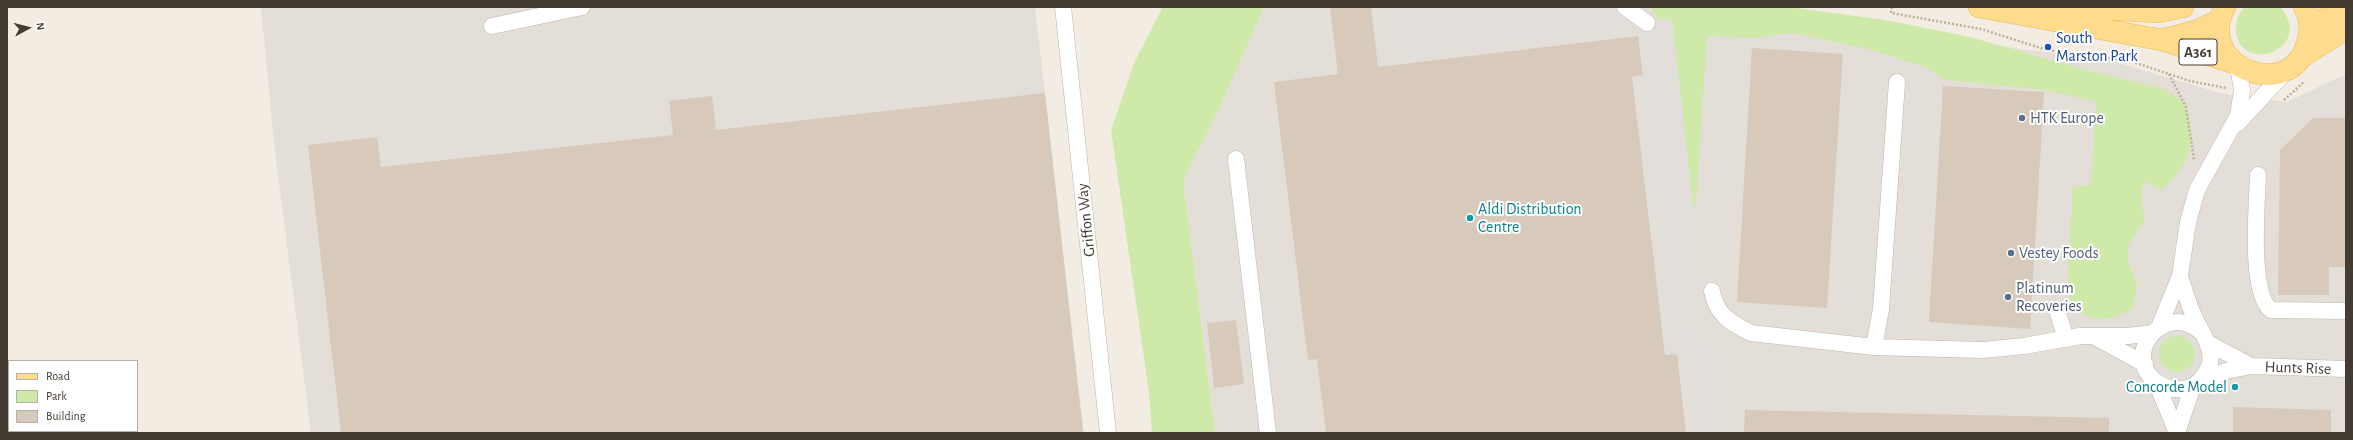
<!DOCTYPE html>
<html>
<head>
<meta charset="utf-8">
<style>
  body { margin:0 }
  #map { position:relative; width:2353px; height:440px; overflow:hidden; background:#f2ece2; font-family:"Alegreya Sans",sans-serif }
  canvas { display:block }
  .frame { position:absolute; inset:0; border:8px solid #433c32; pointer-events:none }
  .legend { position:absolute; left:8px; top:360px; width:130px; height:72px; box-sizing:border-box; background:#fff; border:1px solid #b4b1ad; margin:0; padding:5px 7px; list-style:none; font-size:12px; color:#433c32 }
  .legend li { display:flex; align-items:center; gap:8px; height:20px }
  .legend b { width:20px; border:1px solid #b4b1ad }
  .north { position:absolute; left:8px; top:8px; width:40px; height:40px; -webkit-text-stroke:3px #fff; paint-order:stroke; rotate:83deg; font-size:11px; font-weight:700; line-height:16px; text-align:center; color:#433c32 }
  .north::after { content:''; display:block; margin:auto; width:14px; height:18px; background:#433c32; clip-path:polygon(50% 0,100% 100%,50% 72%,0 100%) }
</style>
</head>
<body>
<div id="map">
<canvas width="2353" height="440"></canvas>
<div class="frame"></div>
<ul class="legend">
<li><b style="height:5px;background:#ffdb8e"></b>Road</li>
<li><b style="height:11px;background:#cee9a8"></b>Park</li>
<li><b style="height:11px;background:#d7caba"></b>Building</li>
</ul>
<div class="north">N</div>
</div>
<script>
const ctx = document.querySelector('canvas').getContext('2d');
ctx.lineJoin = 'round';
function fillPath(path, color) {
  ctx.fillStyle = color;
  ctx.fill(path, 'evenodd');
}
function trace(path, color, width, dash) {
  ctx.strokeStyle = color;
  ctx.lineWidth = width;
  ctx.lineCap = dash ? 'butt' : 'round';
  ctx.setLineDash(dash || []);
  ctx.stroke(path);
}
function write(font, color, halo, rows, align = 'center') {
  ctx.font = font + ' "Alegreya Sans",sans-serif';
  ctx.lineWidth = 4;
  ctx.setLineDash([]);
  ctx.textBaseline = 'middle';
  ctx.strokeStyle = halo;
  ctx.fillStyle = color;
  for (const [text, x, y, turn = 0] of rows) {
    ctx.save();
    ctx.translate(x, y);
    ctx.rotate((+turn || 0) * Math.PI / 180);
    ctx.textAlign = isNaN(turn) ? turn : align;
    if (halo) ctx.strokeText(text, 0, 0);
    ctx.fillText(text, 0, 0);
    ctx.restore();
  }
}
fillPath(new Path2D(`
  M 261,7 L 1035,7 L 1084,433 L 311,433 L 274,143 Z
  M 1264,7 L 1759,7 L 1820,23 L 2112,61 L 2220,93 L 2287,102 L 2346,74 L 2346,433 L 1215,433 L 1184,187 L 1185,176 L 1220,107 Z`), '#e3ded7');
fillPath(new Path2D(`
  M 1163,7 L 1264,7 L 1220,107 L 1185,176 L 1184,187 L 1215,433 L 1152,433 L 1149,392 L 1111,130 L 1135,61 Z
  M 1650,7 L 1788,7 L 1885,20 L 1970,37 L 2089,71 L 2165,89 L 2184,102 C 2197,146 2193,157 2163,190 L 2145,182 L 2141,192 L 2144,221 L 2128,245 L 2128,262 L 2137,283 L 2135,299 L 2131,310 C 2107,322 2093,322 2070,307 L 2068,272 L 2073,187 L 2091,185 L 2096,102 L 2046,90 L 1945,80 L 1925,67 L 1868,49 L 1792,33 L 1752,38 L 1707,35 L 1696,205 L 1693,207 L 1672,20 L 1660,20 Z
  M 2245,7 L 2280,7 C 2316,48 2242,76 2236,32 C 2235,23 2238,13 2245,7 Z
  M2159 354a18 18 0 1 1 36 0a18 18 0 1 1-36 0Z`), '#cee9a8');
fillPath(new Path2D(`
  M 1386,7 L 1644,7 L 1658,20 L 1672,19 L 1693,207 L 1680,209 L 1689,284 L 1689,329 L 1705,332 L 1715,433 L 1686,433 L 1677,354 L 1665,355 L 1632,77 L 1643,75 L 1637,24 L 1620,17 L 1622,31 L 1407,57 L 1405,45 L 1391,47 Z`), '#e2dfdb');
fillPath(new Path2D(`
  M 1330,7 L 1371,7 L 1378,67 L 1638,36 L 1643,75 L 1632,77 L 1665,355 L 1677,354 L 1686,433 L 1326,433 L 1317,359 L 1308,360 L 1274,82 L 1338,74 Z
  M 1752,48 L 1843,54 L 1827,308 L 1737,302 Z
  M 1943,86 L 2044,92 L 2030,329 L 1929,322 Z
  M 1045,93 L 1083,433 L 341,433 L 308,145 L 377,137 L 381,167 L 673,135 L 669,101 L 712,96 L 716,130 Z
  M 2313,118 L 2346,118 L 2346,267 L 2329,267 L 2329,295 L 2278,295 L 2280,150 Z
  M 1236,320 L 1244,384 L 1214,388 L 1207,323 Z
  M 2233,407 L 2331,410 L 2331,433 L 2233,433 Z
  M 1745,410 L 2109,418 L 2109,433 L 1744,433 Z`), '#d7caba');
const minor = new Path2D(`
  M 1063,7 L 1108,433
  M 1625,7 L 1647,23
  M 492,26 L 582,7
  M 2237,124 L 2289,68
  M 1236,159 L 1268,433
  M 2258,175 C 2257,204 2249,293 2271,310 L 2346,311
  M 2180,276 C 2184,289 2188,302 2193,314 C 2202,335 2222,356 2202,378 C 2197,384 2189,389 2181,389 C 2172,390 2163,387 2155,381 C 2121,353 2166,299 2202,333
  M 1712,291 C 1716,314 1730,323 1751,333 L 1874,347 L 1983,350 L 2024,346 L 2080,336 L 2128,336 L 2153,333
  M 2058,313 L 2066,339
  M 2159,327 L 2180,276 L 2188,222 L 2197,190 L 2238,116 L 2242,90 L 2238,66
  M 2095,337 L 2145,364
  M 2208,343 L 2251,366
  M 1874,347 L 1881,309 L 1897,82
  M 2156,382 L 2177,433
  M 2198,382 L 2226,371 L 2251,366 L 2346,369
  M 2177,433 L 2193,386`);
const major = new Path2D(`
  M 1979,7 L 2162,40 L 2234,63
  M 2225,7 C 2193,67 2292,104 2307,43 C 2311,31 2311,18 2304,7
  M 2052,16 L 2091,8 L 2157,12 L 2183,7
  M 2310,25 L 2346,11
  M 2162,40 L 2196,31 L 2220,20
  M 2300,58 L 2346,29`);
trace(minor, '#c0b7a7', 17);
trace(major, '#e9b959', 22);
trace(new Path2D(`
  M 1892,7 L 1891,13 L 1981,29 L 2047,50 L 2130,61 L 2190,81 L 2226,88
  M 2169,74 L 2186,107 L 2194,160
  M 2284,100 L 2304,82`), '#c0af95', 2.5, [2, 2]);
trace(minor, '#fff', 16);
trace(major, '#ffdb8e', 21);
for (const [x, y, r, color] of [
  [2048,47,4,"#1a4fb4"],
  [2022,118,4,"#5c6f8a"],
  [1470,218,4,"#0f9aa8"],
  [2011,253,4,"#5c6f8a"],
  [2008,297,4,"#5c6f8a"],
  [2235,387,4,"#0f9aa8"]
]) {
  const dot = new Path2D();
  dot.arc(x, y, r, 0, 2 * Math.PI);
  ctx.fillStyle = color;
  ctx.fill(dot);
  trace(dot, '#fff', 1.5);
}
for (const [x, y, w] of [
  [2198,52,38]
]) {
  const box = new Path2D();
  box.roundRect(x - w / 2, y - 13, w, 26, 3);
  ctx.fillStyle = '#fff';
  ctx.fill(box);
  trace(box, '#433c32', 1);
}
write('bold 15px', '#433c32', null, [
  ["A361",2198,52]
]);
write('16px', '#164399', '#fff', [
  ["South",2056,38],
  ["Marston Park",2056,56]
], 'left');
write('16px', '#4e5e75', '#fff', [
  ["HTK Europe",2030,118],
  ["Vestey Foods",2019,253],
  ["Platinum",2016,288],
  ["Recoveries",2016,306]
], 'left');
write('16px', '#0d838f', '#fff', [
  ["Aldi Distribution",1478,209],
  ["Centre",1478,227],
  ["Concorde Model",2227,387,"right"]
], 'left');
write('16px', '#433c32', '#fff', [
  ["Griffon Way",1086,220,-96],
  ["Hunts Rise",2298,368,2]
]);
</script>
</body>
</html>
